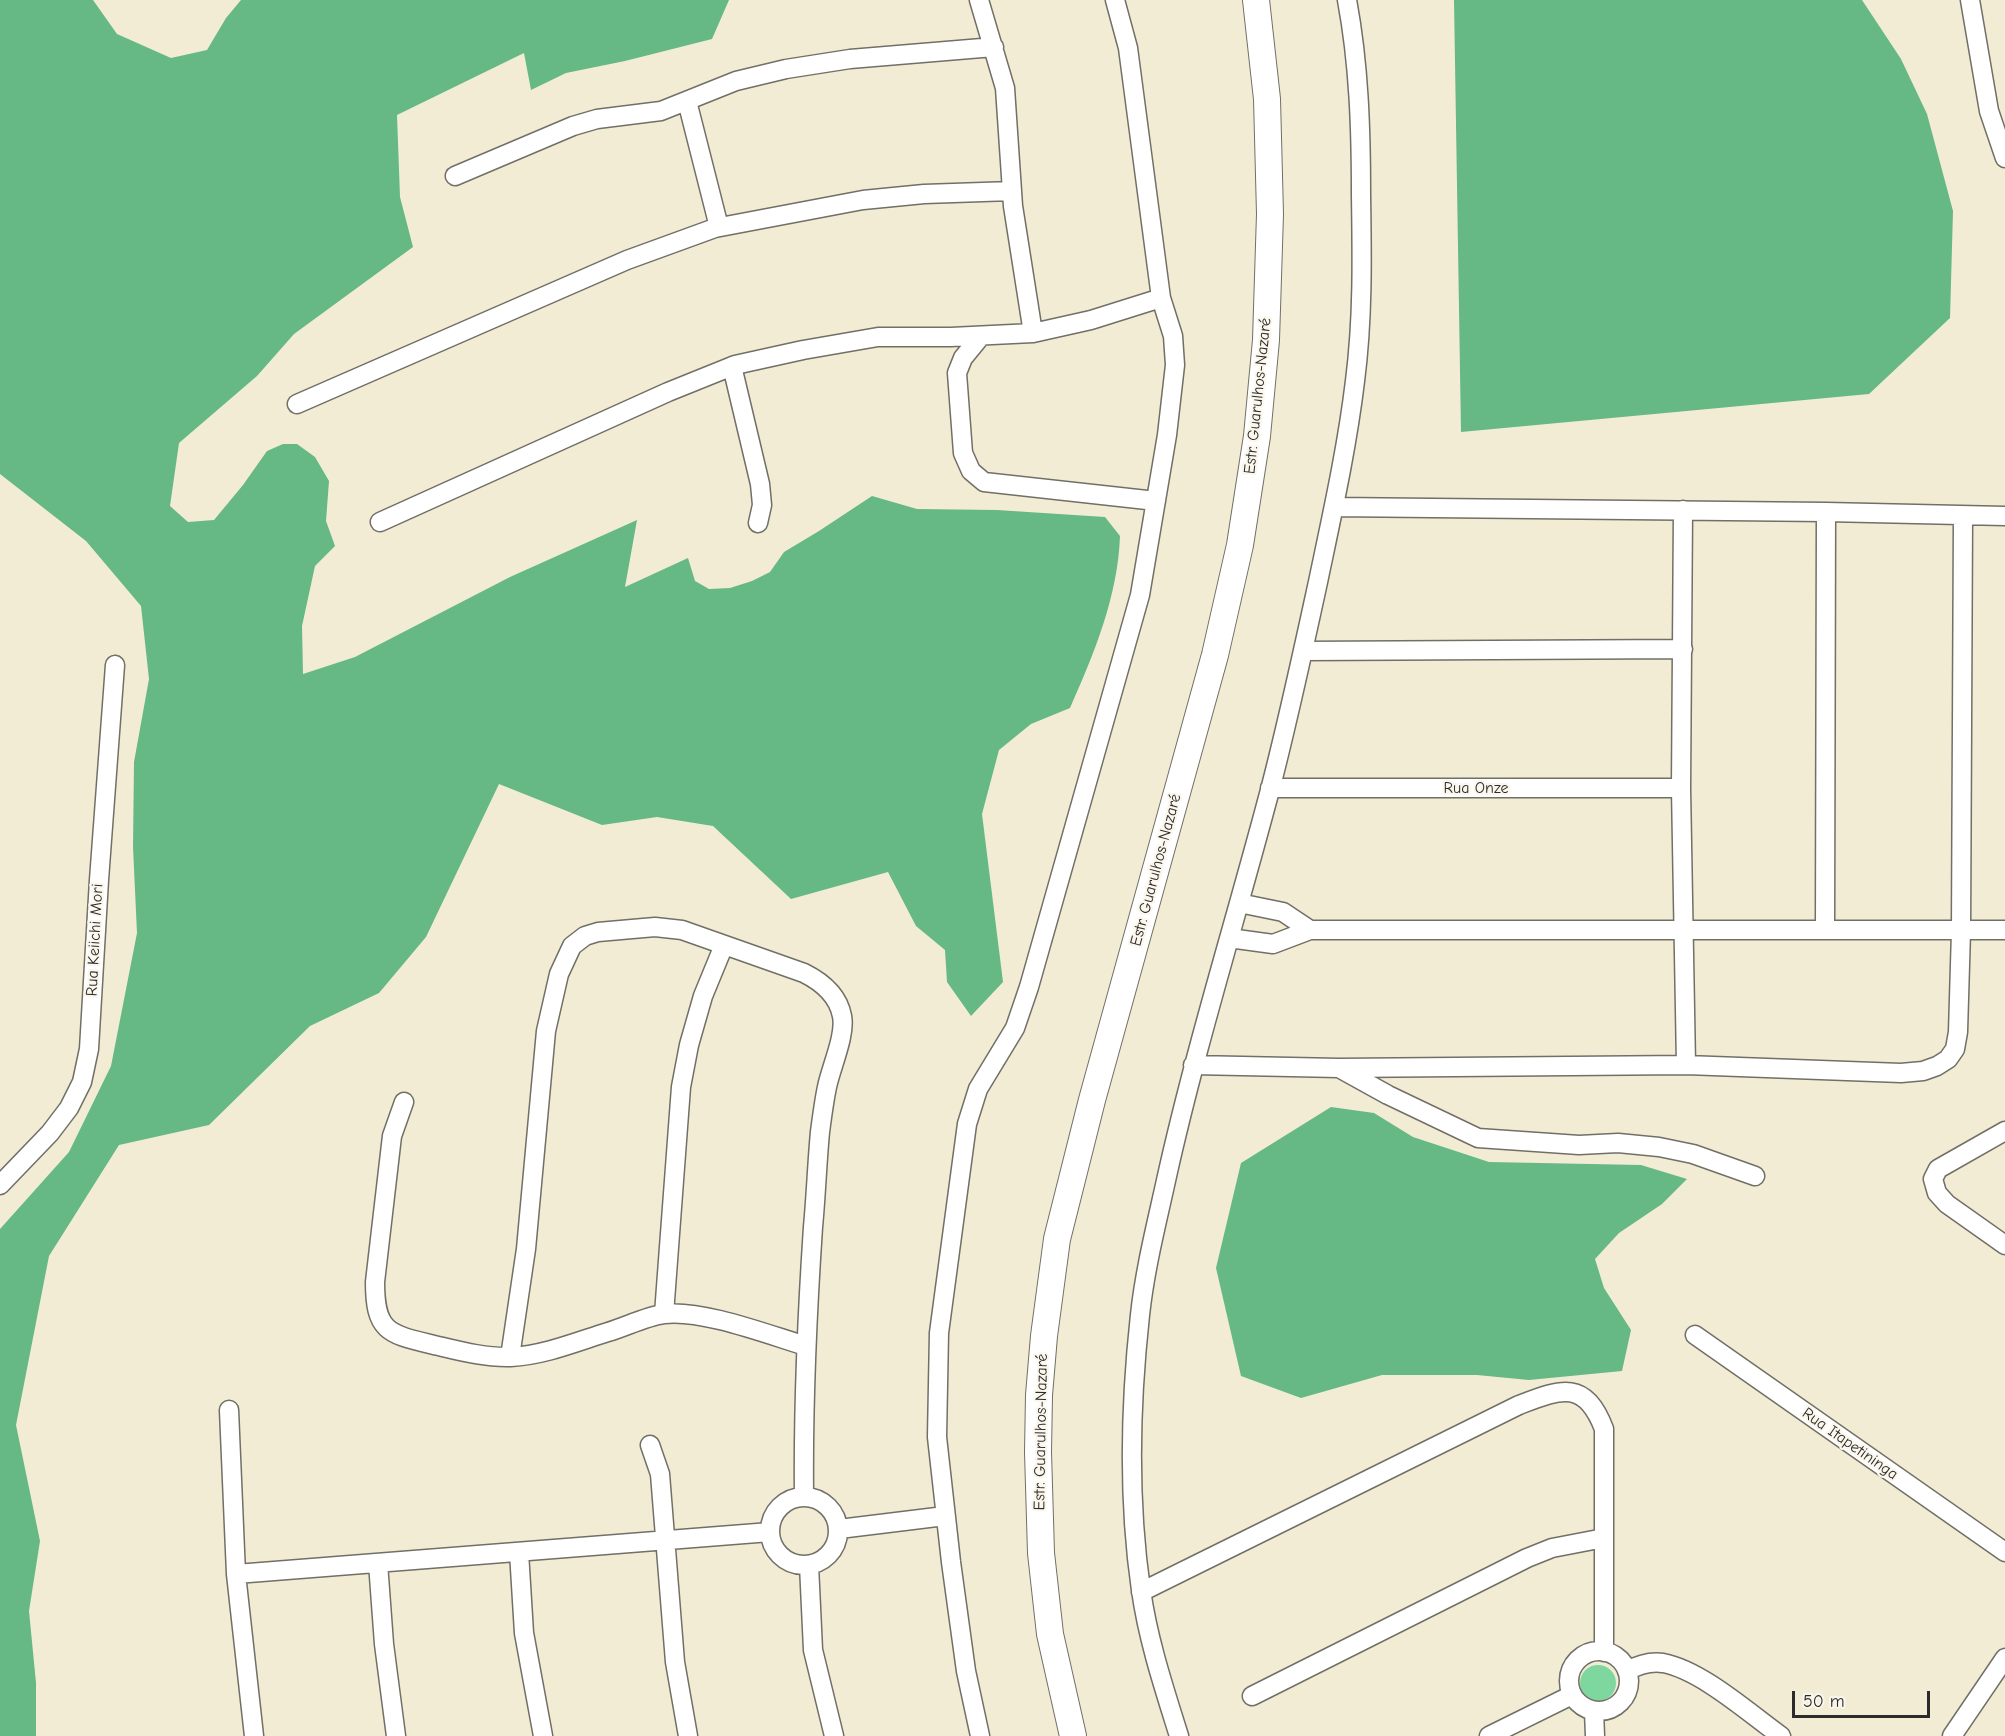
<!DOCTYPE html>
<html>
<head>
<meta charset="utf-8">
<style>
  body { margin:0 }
  #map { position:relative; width:2005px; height:1736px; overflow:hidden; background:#f2ecd5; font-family:"Comic Neue",sans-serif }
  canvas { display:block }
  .scale { position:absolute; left:1792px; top:1691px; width:138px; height:27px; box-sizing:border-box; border:3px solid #2b2b2b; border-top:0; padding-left:8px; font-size:18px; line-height:21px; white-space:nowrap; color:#2b2b2b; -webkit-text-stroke:4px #fbf7ec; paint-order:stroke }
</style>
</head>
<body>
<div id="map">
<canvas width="2005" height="1736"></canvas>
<div class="scale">50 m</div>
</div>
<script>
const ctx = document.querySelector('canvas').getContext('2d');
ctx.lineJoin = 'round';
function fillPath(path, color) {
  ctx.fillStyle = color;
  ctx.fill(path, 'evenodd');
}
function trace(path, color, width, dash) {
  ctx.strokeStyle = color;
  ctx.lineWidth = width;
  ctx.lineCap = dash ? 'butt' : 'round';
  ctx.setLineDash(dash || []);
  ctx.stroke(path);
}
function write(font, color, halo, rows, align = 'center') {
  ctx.font = font + ' "Comic Neue",sans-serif';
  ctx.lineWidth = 4.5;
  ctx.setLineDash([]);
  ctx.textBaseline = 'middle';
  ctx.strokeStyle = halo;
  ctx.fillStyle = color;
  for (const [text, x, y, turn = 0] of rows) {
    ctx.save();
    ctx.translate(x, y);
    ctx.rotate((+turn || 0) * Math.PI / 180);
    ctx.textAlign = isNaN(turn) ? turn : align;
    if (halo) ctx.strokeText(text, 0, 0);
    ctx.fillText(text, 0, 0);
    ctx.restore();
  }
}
fillPath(new Path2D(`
  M1580 1683a18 18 0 1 1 36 0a18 18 0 1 1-36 0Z`), '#7dd79e');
fillPath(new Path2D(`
  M 0,0 L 93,0 L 117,34 L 171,58 L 207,50 L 226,18 L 241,0 L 729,0 L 712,39 L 625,61 L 566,73 L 531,90 L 524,53 L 397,115 L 400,197 L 413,247 L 294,334 L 257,376 L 179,443 L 170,506 L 188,522 L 214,520 L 243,485 L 267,451 L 283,444 L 297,444 L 315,457 L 329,481 L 326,521 L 335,546 L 315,566 L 302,626 L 303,674 L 355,657 L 510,577 L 637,520 L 625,587 L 688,558 L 695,581 L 709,589 L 730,588 L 752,581 L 770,572 L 784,552 L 819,531 L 872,496 L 917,509 L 997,510 L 1105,517 L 1120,536 C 1118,596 1094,654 1070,708 L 1031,724 L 999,750 L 982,814 L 1003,982 L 971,1016 L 947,982 L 945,950 L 916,926 L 888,872 L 791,899 L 713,826 L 657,817 L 602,825 L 499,784 L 426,937 L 379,993 L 310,1026 L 209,1125 L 119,1145 L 49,1256 L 16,1425 L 40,1541 L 29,1611 L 36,1683 L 36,1736 L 0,1736 L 0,1229 L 69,1152 L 111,1066 L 137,933 L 133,847 L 134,762 L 149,679 L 141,606 L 86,541 L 0,474 Z
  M 1454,0 L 1862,0 L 1901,59 L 1927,114 L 1953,211 L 1950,318 L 1869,394 L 1461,432 Z
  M 1331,1107 L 1374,1113 L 1413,1137 L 1489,1162 L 1641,1165 L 1687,1179 L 1662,1204 L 1619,1233 L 1595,1259 L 1604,1288 L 1631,1330 L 1622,1371 L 1529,1380 L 1477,1375 L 1382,1375 L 1301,1398 L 1241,1376 L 1216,1268 L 1241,1163 Z`), '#66b885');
const minor = new Path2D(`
  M 979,0 L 1005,88 L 1013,206 L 1033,333
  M 1970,0 L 1989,111 L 2005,158
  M 687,101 L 719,227
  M 455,176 L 573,126 L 597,119 L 661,111 L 736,81 L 786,69 L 850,59 L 994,47
  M 981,336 L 963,358 L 957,373 L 963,453 L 971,471 L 984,482 L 1156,501
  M 732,366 L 760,484 L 762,505 L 758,523
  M 297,404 L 627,260 L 715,228 L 863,200 L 924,194 L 1012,191
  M 1334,507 L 1826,512 L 2005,516
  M 1683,510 L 1681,788 L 1686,1065
  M 380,522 L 668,392 L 735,365 L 803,350 L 878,337 L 951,337 L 1033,333 L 1091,320 L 1161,298
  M 1303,651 L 1683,649
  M 1270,788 L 1681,788
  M 1239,903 L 1283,912 L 1310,930
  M 1825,929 L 1826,512
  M 1229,938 L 1273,944 L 1310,930 L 2005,930
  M 1193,1065 L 1339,1068 L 1686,1065 L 1901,1073 L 1923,1071 L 1937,1066 L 1948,1059 L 1955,1049 L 1958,1032 L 1961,931 L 1963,517
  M 1341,1069 L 1388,1095 L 1478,1138 L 1579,1145 L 1618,1143 L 1659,1147 L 1693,1154 L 1755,1176
  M 404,1102 L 392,1136 L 375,1282 C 375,1330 387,1334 430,1344 C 456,1350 484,1358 511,1357 C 545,1355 576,1342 608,1332 C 625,1327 647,1316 664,1314 C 701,1309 769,1335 806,1346
  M 2005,1131 L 1938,1169 L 1933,1179 L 1937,1193 L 1947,1204 L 2005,1245
  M 0,1185 L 50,1133 L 69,1108 L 82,1082 L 89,1049 L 99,880 L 115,665
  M 664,1314 L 681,1087 L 689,1045 L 703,996 L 724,945
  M 1695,1335 L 2005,1552
  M 510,1357 L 526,1249 L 546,1031 L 559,974 L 572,946 L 585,936 L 598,932 L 655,927 L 682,930 L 804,973 C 822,982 838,995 842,1016 C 846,1035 831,1067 827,1087 C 824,1101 822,1117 820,1132 C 817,1164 816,1196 813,1227 C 807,1317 803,1407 804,1497
  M 229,1410 L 236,1574 L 254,1736
  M 650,1445 L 660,1474 L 675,1662 L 688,1736
  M770 1531a34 34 0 1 1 68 0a34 34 0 1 1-68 0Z
  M 839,1529 L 945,1516
  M 519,1552 L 524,1633 L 543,1736
  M 378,1563 L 384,1644 L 396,1736
  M 809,1565 L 813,1650 L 834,1736
  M 236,1574 L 770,1532
  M 1141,1592 L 1519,1405 C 1561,1389 1585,1379 1604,1429 L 1604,1652
  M1569 1681a30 30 0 1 1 60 0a30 30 0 1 1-60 0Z
  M 1627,1671 C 1638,1665 1650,1661 1663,1663 C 1701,1670 1749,1713 1781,1736
  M 1252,1696 L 1527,1558 L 1552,1548 L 1604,1538
  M 1594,1711 L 1595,1736
  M 980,1736 L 966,1671 L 951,1562 L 937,1437 L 939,1333 L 967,1124 L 978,1089 L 1015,1028 L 1029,987 L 1140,595 L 1167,435 L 1175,365 L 1173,336 L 1161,298 L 1128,48 L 1115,0
  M 1179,1736 C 1164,1688 1148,1640 1141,1590 C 1128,1500 1130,1406 1140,1315 C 1145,1268 1157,1222 1167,1176 C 1196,1046 1236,919 1270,790 C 1288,721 1303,651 1318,582 C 1332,515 1347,448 1355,381 C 1363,319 1362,257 1361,195 C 1361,129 1359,64 1347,0
  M 1489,1736 L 1572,1695
  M 1952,1736 L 2005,1658`);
const secondary = new Path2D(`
  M 1073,1736 L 1050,1634 L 1041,1553 L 1038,1452 L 1039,1395 L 1044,1336 L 1057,1239 L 1092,1100 L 1215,655 L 1240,545 L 1257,436 L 1266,340 L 1270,214 L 1267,99 L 1256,0`);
trace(minor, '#716f66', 21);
trace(secondary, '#716f66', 28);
trace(minor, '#fff', 18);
trace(secondary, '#fff', 26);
write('16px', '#2b2b2b', '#fbf7ec', [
  ["Estr. Guarulhos-Nazaré",1258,396,-84],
  ["Rua Onze",1476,788],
  ["Estr. Guarulhos-Nazaré",1156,870,-75],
  ["Rua Keiichi Mori",95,940,-87],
  ["Estr. Guarulhos-Nazaré",1041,1432,-89],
  ["Rua Itapetininga",1850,1444,35]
]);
</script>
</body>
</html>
